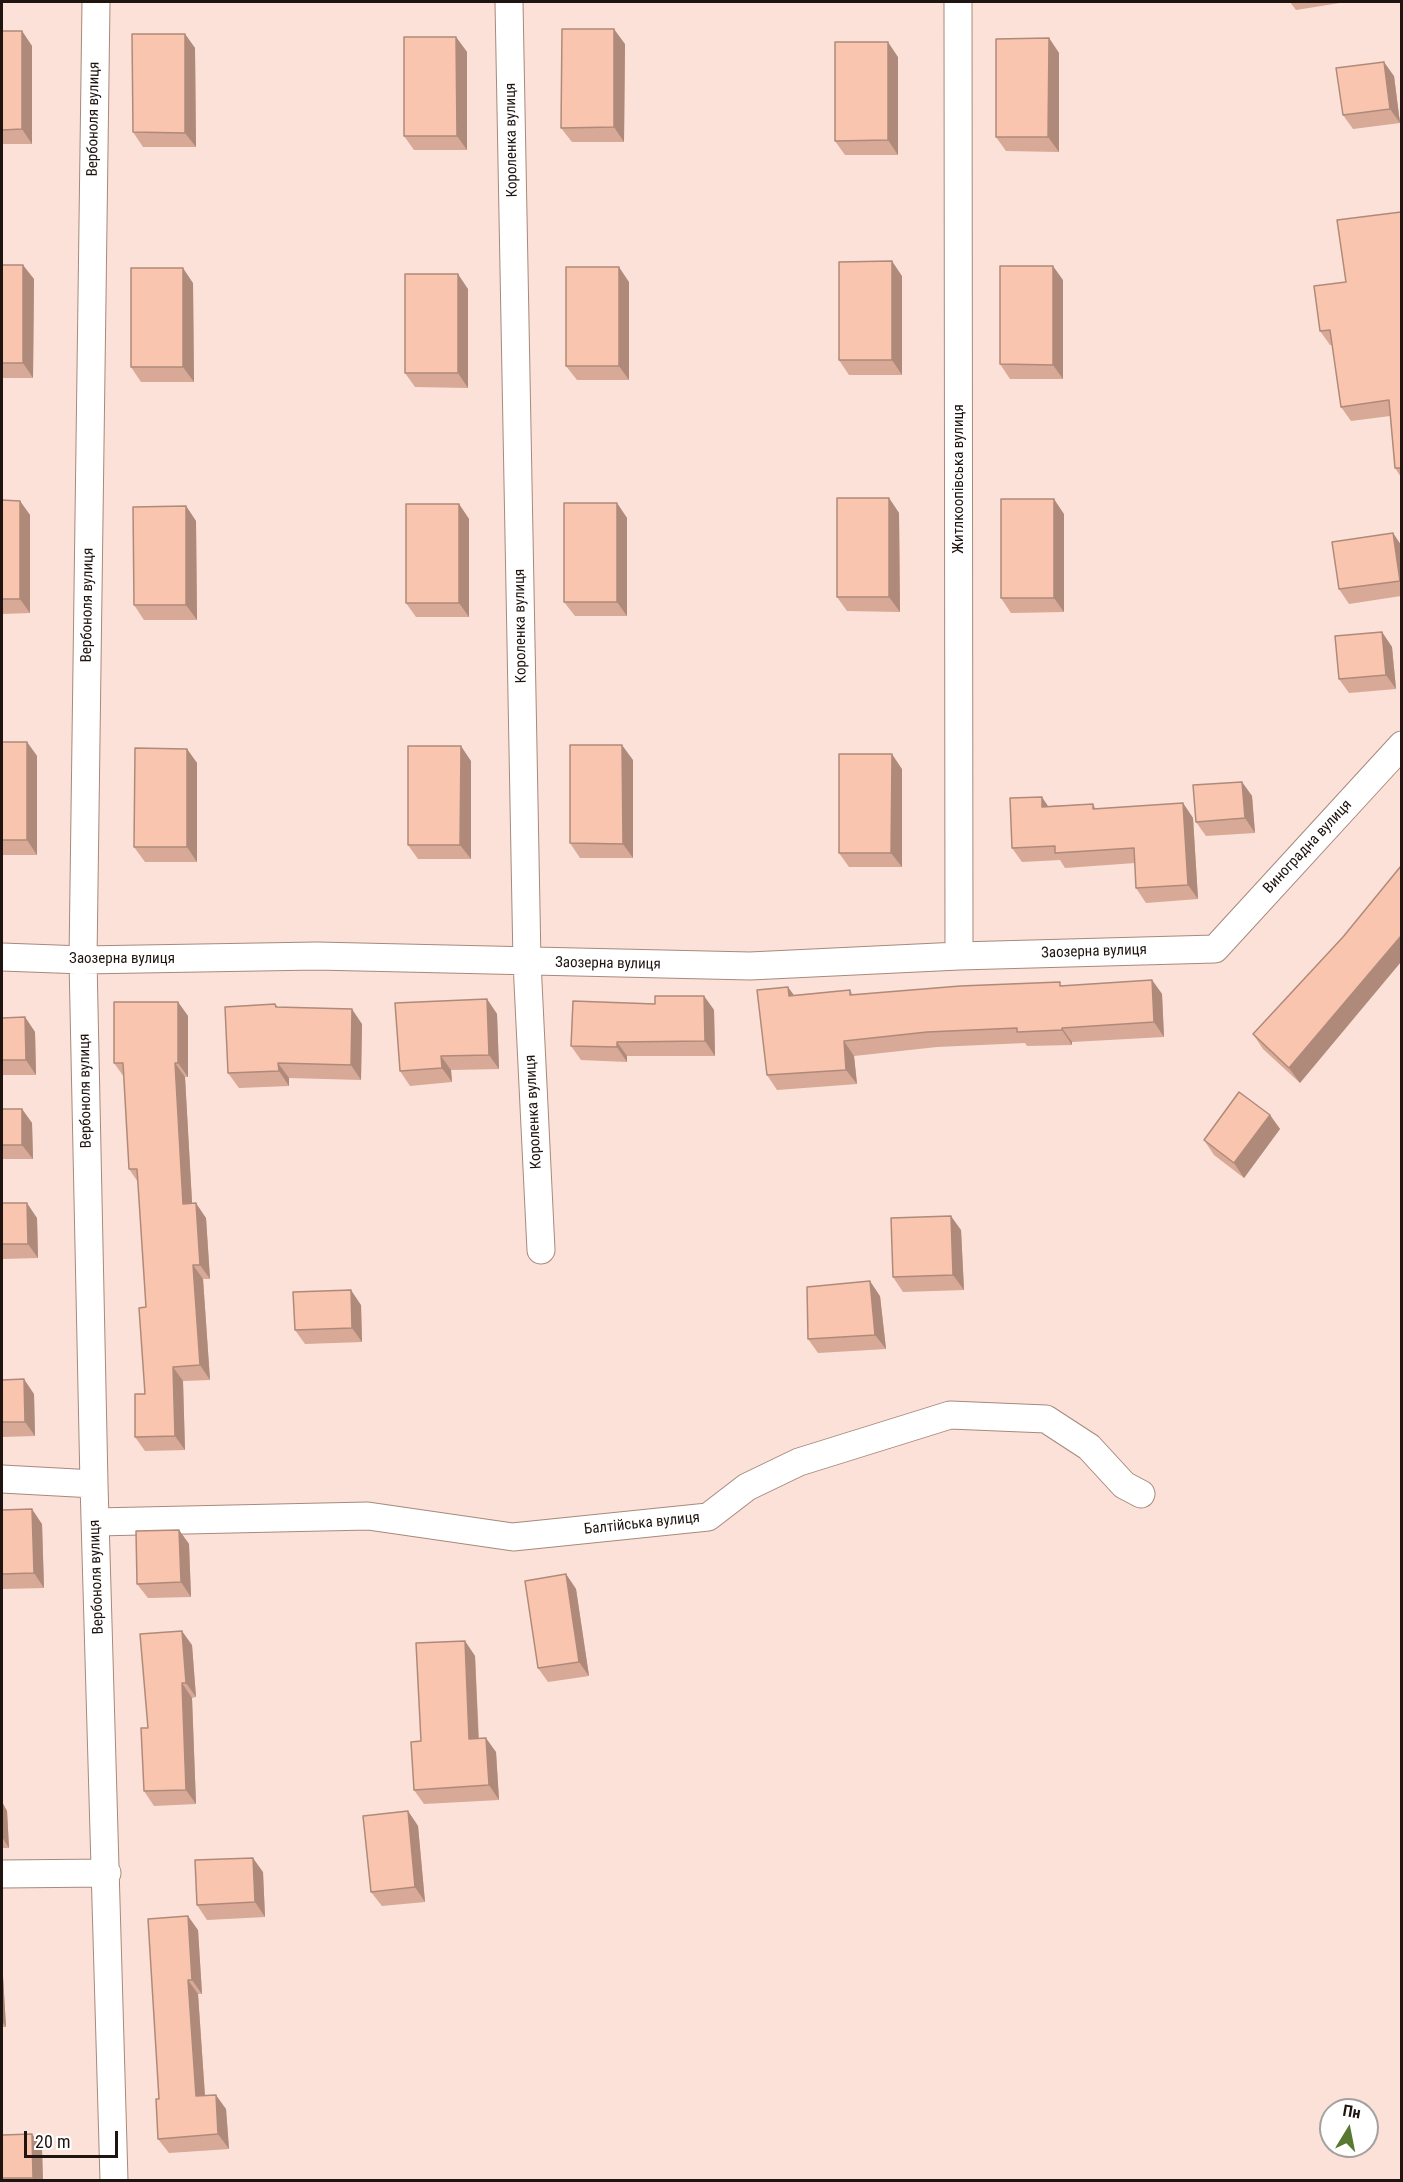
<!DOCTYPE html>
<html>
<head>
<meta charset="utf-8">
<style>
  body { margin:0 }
  #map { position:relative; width:1403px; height:2182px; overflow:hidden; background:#fbe1d7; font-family:"Roboto Condensed",sans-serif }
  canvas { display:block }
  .frame { position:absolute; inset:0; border:3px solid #1f140f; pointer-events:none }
  .north { position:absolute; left:1319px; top:2098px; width:60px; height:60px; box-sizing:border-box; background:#fff; border:2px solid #a5a19f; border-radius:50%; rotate:10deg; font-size:16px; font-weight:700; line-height:24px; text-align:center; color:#1f140f }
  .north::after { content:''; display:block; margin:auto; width:21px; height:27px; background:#58792f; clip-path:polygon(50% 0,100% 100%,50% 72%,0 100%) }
  .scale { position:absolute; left:24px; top:2131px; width:94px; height:27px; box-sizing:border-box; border:3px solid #1f140f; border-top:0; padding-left:8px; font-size:18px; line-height:21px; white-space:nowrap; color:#1f140f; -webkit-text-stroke:4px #fff; paint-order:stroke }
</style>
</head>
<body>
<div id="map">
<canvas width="1403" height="2182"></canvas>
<div class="frame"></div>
<div class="north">Пн</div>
<div class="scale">20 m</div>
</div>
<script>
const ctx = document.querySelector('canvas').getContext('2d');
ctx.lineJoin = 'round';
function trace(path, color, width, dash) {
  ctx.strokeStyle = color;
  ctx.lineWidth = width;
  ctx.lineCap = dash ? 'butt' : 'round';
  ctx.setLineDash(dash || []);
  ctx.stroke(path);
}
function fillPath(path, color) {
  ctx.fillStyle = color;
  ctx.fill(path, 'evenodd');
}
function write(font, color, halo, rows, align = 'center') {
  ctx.font = font + ' "Roboto Condensed",sans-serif';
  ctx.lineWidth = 4.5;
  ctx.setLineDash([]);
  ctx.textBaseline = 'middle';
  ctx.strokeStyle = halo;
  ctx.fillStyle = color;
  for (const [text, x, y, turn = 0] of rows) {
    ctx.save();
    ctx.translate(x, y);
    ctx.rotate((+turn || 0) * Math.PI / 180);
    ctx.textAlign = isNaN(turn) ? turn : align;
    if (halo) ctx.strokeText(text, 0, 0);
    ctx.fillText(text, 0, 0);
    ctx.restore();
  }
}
const minor = new Path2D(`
  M 96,2 L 83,960 L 94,1484 L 114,2180
  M 509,2 L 527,962 L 541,1250
  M 958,2 L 959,956
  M 2,957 L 83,960 L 317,956 L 750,966 L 959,956 L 1215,949 L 1402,745
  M 2,1479 L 94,1484
  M 96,1522 L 368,1516 L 513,1537 L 708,1517 L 747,1487 L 799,1462 L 950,1415 L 1046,1419 L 1089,1447 L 1124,1485 L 1141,1494
  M 2,1874 L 107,1873`);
trace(minor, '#a7897d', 29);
trace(minor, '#fff', 27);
fillPath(new Path2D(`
  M 1290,2 L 1346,2 L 1296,10 Z
  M 2,31 L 22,31 L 32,46 L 32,144 L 2,144 Z
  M 185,34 L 195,48 L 196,147 L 143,147 L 133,132 Z
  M 456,37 L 467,52 L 467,150 L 414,150 L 404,136 Z
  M 1049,38 L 1059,53 L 1059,152 L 1006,151 L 996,137 Z
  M 625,44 L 624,142 L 572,142 L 561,128 Z
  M 898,57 L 898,155 L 845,155 L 835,141 Z
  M 1394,76 L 1400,123 L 1353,129 L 1343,115 Z
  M 1401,212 L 1401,477 L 1395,468 L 1390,416 L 1351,421 L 1341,407 L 1332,345 L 1330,345 L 1320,331 L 1346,282 Z
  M 2,265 L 34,279 L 33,378 L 2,378 Z
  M 902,276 L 902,375 L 849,375 L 839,360 Z
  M 1063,280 L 1063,379 L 1010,379 L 1000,364 Z
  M 629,282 L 629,380 L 577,380 L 566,366 Z
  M 193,283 L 194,382 L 141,382 L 131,367 Z
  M 468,289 L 468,388 L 415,387 L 405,373 Z
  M 889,498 L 899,513 L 900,612 L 847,611 L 837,597 Z
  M 2,500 L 20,501 L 30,515 L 30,613 L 2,614 Z
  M 617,503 L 627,518 L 627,616 L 575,616 L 564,602 Z
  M 459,504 L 469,519 L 469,617 L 416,617 L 406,603 Z
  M 186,506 L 196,521 L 197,620 L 144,620 L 134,605 Z
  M 1064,514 L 1064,612 L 1011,613 L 1001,598 Z
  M 1393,533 L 1401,545 L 1401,596 L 1349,604 L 1339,589 Z
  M 1382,632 L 1392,647 L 1396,689 L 1349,693 L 1339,679 Z
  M 2,742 L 27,742 L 37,756 L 37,855 L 2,855 Z
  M 187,749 L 197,763 L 197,862 L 145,862 L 134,847 Z
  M 633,760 L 633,858 L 580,858 L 570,843 Z
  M 471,761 L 471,859 L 418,859 L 408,845 Z
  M 902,769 L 902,867 L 849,867 L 839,853 Z
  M 1242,782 L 1252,796 L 1255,833 L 1206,836 L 1196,822 Z
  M 1183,803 L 1193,818 L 1198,899 L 1146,903 L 1136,888 L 1135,863 L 1065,868 L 1060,860 L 1022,862 L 1012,848 L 1048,806 L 1093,804 L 1096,809 Z
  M 1343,937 L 1300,1083 L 1263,1049 L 1253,1034 Z
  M 1152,980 L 1162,994 L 1164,1037 L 1072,1042 L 1072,1045 L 1027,1046 L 1025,1043 L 937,1047 L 854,1056 L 857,1084 L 777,1090 L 767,1075 L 794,995 L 850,990 L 853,995 L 1063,986 Z
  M 704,996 L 714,1010 L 715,1056 L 627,1056 L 627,1062 L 581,1060 L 571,1046 L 655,1004 Z
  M 487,999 L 497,1014 L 499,1069 L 451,1070 L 452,1082 L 410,1086 L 400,1071 Z
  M 178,1002 L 188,1016 L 188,1077 L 185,1077 L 192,1204 L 206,1218 L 210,1279 L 203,1279 L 210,1380 L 183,1381 L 185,1450 L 145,1451 L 135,1437 L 145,1394 L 146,1307 L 138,1182 L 129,1169 L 124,1077 L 114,1063 Z
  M 275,1004 L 278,1007 L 362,1024 L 361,1080 L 289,1078 L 289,1086 L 239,1088 L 228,1073 Z
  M 25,1017 L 35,1032 L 36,1075 L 2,1075 L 2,1018 Z
  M 2,1109 L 22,1109 L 32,1123 L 33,1159 L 2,1159 Z
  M 1270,1115 L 1280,1129 L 1244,1178 L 1214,1155 L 1204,1140 Z
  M 2,1203 L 37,1218 L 38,1258 L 2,1259 Z
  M 961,1230 L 964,1290 L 903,1292 L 893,1277 Z
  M 880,1296 L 886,1349 L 818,1353 L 808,1339 Z
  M 361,1305 L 362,1342 L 305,1344 L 295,1330 Z
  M 2,1380 L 34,1394 L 35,1436 L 2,1437 Z
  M 2,1510 L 42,1524 L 44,1588 L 2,1589 Z
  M 179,1530 L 189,1544 L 191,1597 L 148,1598 L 137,1584 Z
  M 566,1574 L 576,1589 L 589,1676 L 548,1682 L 538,1668 Z
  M 465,1641 L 475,1656 L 479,1738 L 496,1752 L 499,1800 L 424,1804 L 414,1790 L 421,1741 Z
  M 192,1645 L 196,1697 L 192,1698 L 196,1804 L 154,1806 L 144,1791 L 148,1728 Z
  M 2,1802 L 7,1811 L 9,1848 L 2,1848 Z
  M 408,1811 L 418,1826 L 425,1902 L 382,1906 L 371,1892 Z
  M 263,1872 L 265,1917 L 207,1920 L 197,1905 Z
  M 198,1930 L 202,1994 L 198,1994 L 205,2096 L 226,2109 L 229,2149 L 169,2153 L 158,2139 L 159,2099 Z
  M 2,1974 L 3,1976 L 6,2027 L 2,2027 Z
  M 32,2134 L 42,2149 L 43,2181 L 2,2181 L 2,2135 Z`), '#d7a996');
fillPath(new Path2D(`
  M 614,29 L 625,44 L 624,142 L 614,127 Z
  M 22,31 L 32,46 L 32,144 L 22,129 Z
  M 185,34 L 195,48 L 196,147 L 185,133 Z
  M 456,37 L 467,52 L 467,150 L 457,136 Z
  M 1049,38 L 1059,53 L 1059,152 L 1048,137 Z
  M 888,42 L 898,57 L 898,155 L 888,140 Z
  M 1384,62 L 1394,76 L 1400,123 L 1390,109 Z
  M 892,261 L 902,276 L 902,375 L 892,360 Z
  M 23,265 L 34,279 L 33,378 L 23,363 Z
  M 1053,266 L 1063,280 L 1063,379 L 1053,365 Z
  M 619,267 L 629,282 L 629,380 L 619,366 Z
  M 183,268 L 193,283 L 194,382 L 183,367 Z
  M 458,274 L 468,289 L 468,388 L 458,373 Z
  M 889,498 L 899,513 L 900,612 L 889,597 Z
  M 1054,499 L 1064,514 L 1064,612 L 1054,598 Z
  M 20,501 L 30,515 L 30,613 L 20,599 Z
  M 617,503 L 627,518 L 627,616 L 617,602 Z
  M 459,504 L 469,519 L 469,617 L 459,603 Z
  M 186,506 L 196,521 L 197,620 L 186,605 Z
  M 1393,533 L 1401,545 L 1401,583 L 1400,581 Z
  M 1382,632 L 1392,647 L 1396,689 L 1386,675 Z
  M 27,742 L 37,756 L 37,855 L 27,840 Z
  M 622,745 L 633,760 L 633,858 L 623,844 Z
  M 461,746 L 471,761 L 471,859 L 460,845 Z
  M 187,749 L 197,763 L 197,862 L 187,847 Z
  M 892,754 L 902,769 L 902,867 L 891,853 Z
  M 1242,782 L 1252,796 L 1255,833 L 1245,818 Z
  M 1042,797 L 1052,812 L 1042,807 Z
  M 1183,803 L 1193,818 L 1198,899 L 1188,885 Z
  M 1401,936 L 1401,962 L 1300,1083 L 1289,1068 Z
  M 1152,980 L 1162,994 L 1164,1037 L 1154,1022 Z
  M 788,987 L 799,1002 L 789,996 Z
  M 704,996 L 714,1010 L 715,1056 L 705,1041 Z
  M 487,999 L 497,1014 L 499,1069 L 489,1055 Z
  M 178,1002 L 188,1016 L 188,1077 L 178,1063 Z
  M 352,1009 L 362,1024 L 361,1080 L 351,1065 Z
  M 25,1017 L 35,1032 L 36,1075 L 26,1060 Z
  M 1062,1028 L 1072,1042 L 1072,1045 L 1062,1030 Z
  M 844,1041 L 854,1056 L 857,1084 L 846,1070 Z
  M 617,1042 L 627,1056 L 627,1062 L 617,1047 Z
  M 441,1056 L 451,1070 L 452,1082 L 442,1068 Z
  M 175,1063 L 185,1077 L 193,1219 L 183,1204 Z
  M 278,1063 L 289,1078 L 289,1086 L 279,1071 Z
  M 22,1109 L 32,1123 L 33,1159 L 22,1145 Z
  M 1270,1115 L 1280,1129 L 1244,1178 L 1234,1163 Z
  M 27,1203 L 37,1218 L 38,1258 L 28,1244 Z
  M 196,1203 L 206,1218 L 210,1279 L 200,1265 Z
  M 951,1216 L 961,1230 L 964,1290 L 953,1275 Z
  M 193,1265 L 203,1279 L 210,1380 L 200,1365 Z
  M 870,1281 L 880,1296 L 886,1349 L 875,1335 Z
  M 351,1290 L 361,1305 L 362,1342 L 352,1328 Z
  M 173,1367 L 183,1381 L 185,1450 L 175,1436 Z
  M 24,1379 L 34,1394 L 35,1436 L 25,1422 Z
  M 32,1509 L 42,1524 L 44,1588 L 34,1573 Z
  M 179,1530 L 189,1544 L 191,1597 L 181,1582 Z
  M 566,1574 L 576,1589 L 589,1676 L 579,1662 Z
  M 182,1631 L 192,1645 L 196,1697 L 186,1683 Z
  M 465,1641 L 475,1656 L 479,1753 L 469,1739 Z
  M 182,1683 L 192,1698 L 196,1804 L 186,1790 Z
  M 486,1738 L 496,1752 L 499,1800 L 489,1785 Z
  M 2,1802 L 7,1811 L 9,1848 L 2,1837 Z
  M 408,1811 L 418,1826 L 425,1902 L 415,1887 Z
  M 253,1858 L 263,1872 L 265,1917 L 255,1902 Z
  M 188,1916 L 198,1930 L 202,1994 L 192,1980 Z
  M 2,1974 L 3,1976 L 6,2027 L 2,2021 Z
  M 188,1980 L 198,1994 L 206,2111 L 196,2096 Z
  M 216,2095 L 226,2109 L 229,2149 L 218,2134 Z
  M 32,2134 L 42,2149 L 43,2181 L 35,2181 L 33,2178 Z`), '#af8a7a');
const building = new Path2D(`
  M 562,29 L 614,29 L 614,127 L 561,128 Z
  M 2,31 L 22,31 L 22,129 L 2,130 Z
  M 132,34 L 185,34 L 185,133 L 133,132 Z
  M 404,37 L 456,37 L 457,136 L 404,136 Z
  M 1049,38 L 1048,137 L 996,137 L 996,39 Z
  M 835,42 L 888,42 L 888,140 L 835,141 Z
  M 1384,62 L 1390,109 L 1343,115 L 1336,68 Z
  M 1401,212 L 1401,468 L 1395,468 L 1389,400 L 1341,407 L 1330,330 L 1320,331 L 1314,286 L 1346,282 L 1337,220 Z
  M 892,261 L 892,360 L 839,360 L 839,262 Z
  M 2,265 L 23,265 L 23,363 L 2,363 Z
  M 1000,266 L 1053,266 L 1053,365 L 1000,364 Z
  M 566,267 L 619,267 L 619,366 L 566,366 Z
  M 131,268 L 183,268 L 183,367 L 131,367 Z
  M 405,274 L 458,274 L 458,373 L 405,373 Z
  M 837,498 L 889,498 L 889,597 L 837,597 Z
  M 1001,499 L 1054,499 L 1054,598 L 1001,598 Z
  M 2,500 L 20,501 L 20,599 L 2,599 Z
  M 564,503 L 617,503 L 617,602 L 564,602 Z
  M 406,504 L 459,504 L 459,603 L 406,603 Z
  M 186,506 L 186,605 L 134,605 L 133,507 Z
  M 1393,533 L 1400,581 L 1339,589 L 1332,542 Z
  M 1382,632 L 1386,675 L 1339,679 L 1335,636 Z
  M 2,742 L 27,742 L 27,840 L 2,840 Z
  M 570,745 L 622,745 L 623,844 L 570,843 Z
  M 408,746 L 461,746 L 460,845 L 408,845 Z
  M 135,748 L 187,749 L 187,847 L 134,847 Z
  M 839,754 L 892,754 L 891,853 L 839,853 Z
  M 1242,782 L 1245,818 L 1196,822 L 1193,785 Z
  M 1042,797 L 1042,807 L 1093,804 L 1093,809 L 1183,803 L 1188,885 L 1136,888 L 1134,848 L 1055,853 L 1055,846 L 1012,848 L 1010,798 Z
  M 1401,866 L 1401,936 L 1289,1068 L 1253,1034 L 1343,937 Z
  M 1152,980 L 1154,1022 L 1062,1028 L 1062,1030 L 1017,1032 L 1017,1028 L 927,1032 L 844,1041 L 846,1070 L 767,1075 L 757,990 L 788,987 L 789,996 L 850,990 L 850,995 L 960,986 L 1060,982 L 1060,986 Z
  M 655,996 L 704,996 L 705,1041 L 617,1042 L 617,1047 L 571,1046 L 573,1001 L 655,1004 Z
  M 487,999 L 489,1055 L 441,1056 L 442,1068 L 400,1071 L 395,1003 Z
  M 114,1002 L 178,1002 L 178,1063 L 175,1063 L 183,1204 L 196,1203 L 200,1265 L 193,1265 L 200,1365 L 173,1367 L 175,1436 L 135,1437 L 135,1394 L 145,1394 L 139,1308 L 146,1307 L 137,1169 L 129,1169 L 123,1063 L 114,1063 Z
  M 275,1004 L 276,1007 L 352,1009 L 351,1065 L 278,1063 L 279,1071 L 228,1073 L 225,1007 Z
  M 25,1017 L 26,1060 L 2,1060 L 2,1018 Z
  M 1239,1092 L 1270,1115 L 1234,1163 L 1204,1140 Z
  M 2,1109 L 22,1109 L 22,1145 L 2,1145 Z
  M 2,1203 L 27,1203 L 28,1244 L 2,1244 Z
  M 951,1216 L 953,1275 L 893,1277 L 891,1218 Z
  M 870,1281 L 875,1335 L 808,1339 L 807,1287 Z
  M 351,1290 L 352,1328 L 295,1330 L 293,1292 Z
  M 24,1379 L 25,1422 L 2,1422 L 2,1380 Z
  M 32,1509 L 34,1573 L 2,1574 L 2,1510 Z
  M 179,1530 L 181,1582 L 137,1584 L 136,1531 Z
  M 566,1574 L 579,1662 L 538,1668 L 525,1581 Z
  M 182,1631 L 186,1683 L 182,1683 L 186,1790 L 144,1791 L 141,1728 L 148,1728 L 140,1634 Z
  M 465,1641 L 469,1739 L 486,1738 L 489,1785 L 414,1790 L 411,1742 L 421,1741 L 416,1643 Z
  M 408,1811 L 415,1887 L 371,1892 L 363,1816 Z
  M 253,1858 L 255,1902 L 197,1905 L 195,1860 Z
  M 188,1916 L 192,1980 L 188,1980 L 196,2096 L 216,2095 L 218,2134 L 158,2139 L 156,2099 L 159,2099 L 148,1919 Z
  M 32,2134 L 33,2178 L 2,2178 L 2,2135 Z`);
fillPath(building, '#fac5af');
trace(building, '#af8a7a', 1.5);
write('15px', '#1f140f', '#fff', [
  ["Вербоноля вулиця",94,119,-89],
  ["Короленка вулиця",512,140,-91],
  ["Житлкоопівська вулиця",959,479,-90],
  ["Вербоноля вулиця",88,605,-89],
  ["Короленка вулиця",521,626,-91],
  ["Виноградна вулиця",1308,847,-47],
  ["Заозерна вулиця",1094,952,-2],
  ["Заозерна вулиця",122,959],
  ["Заозерна вулиця",608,964,1],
  ["Вербоноля вулиця",86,1091,-91],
  ["Короленка вулиця",534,1112,-93],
  ["Балтійська вулиця",642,1524,-6],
  ["Вербоноля вулиця",97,1577,-92]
]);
</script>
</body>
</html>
